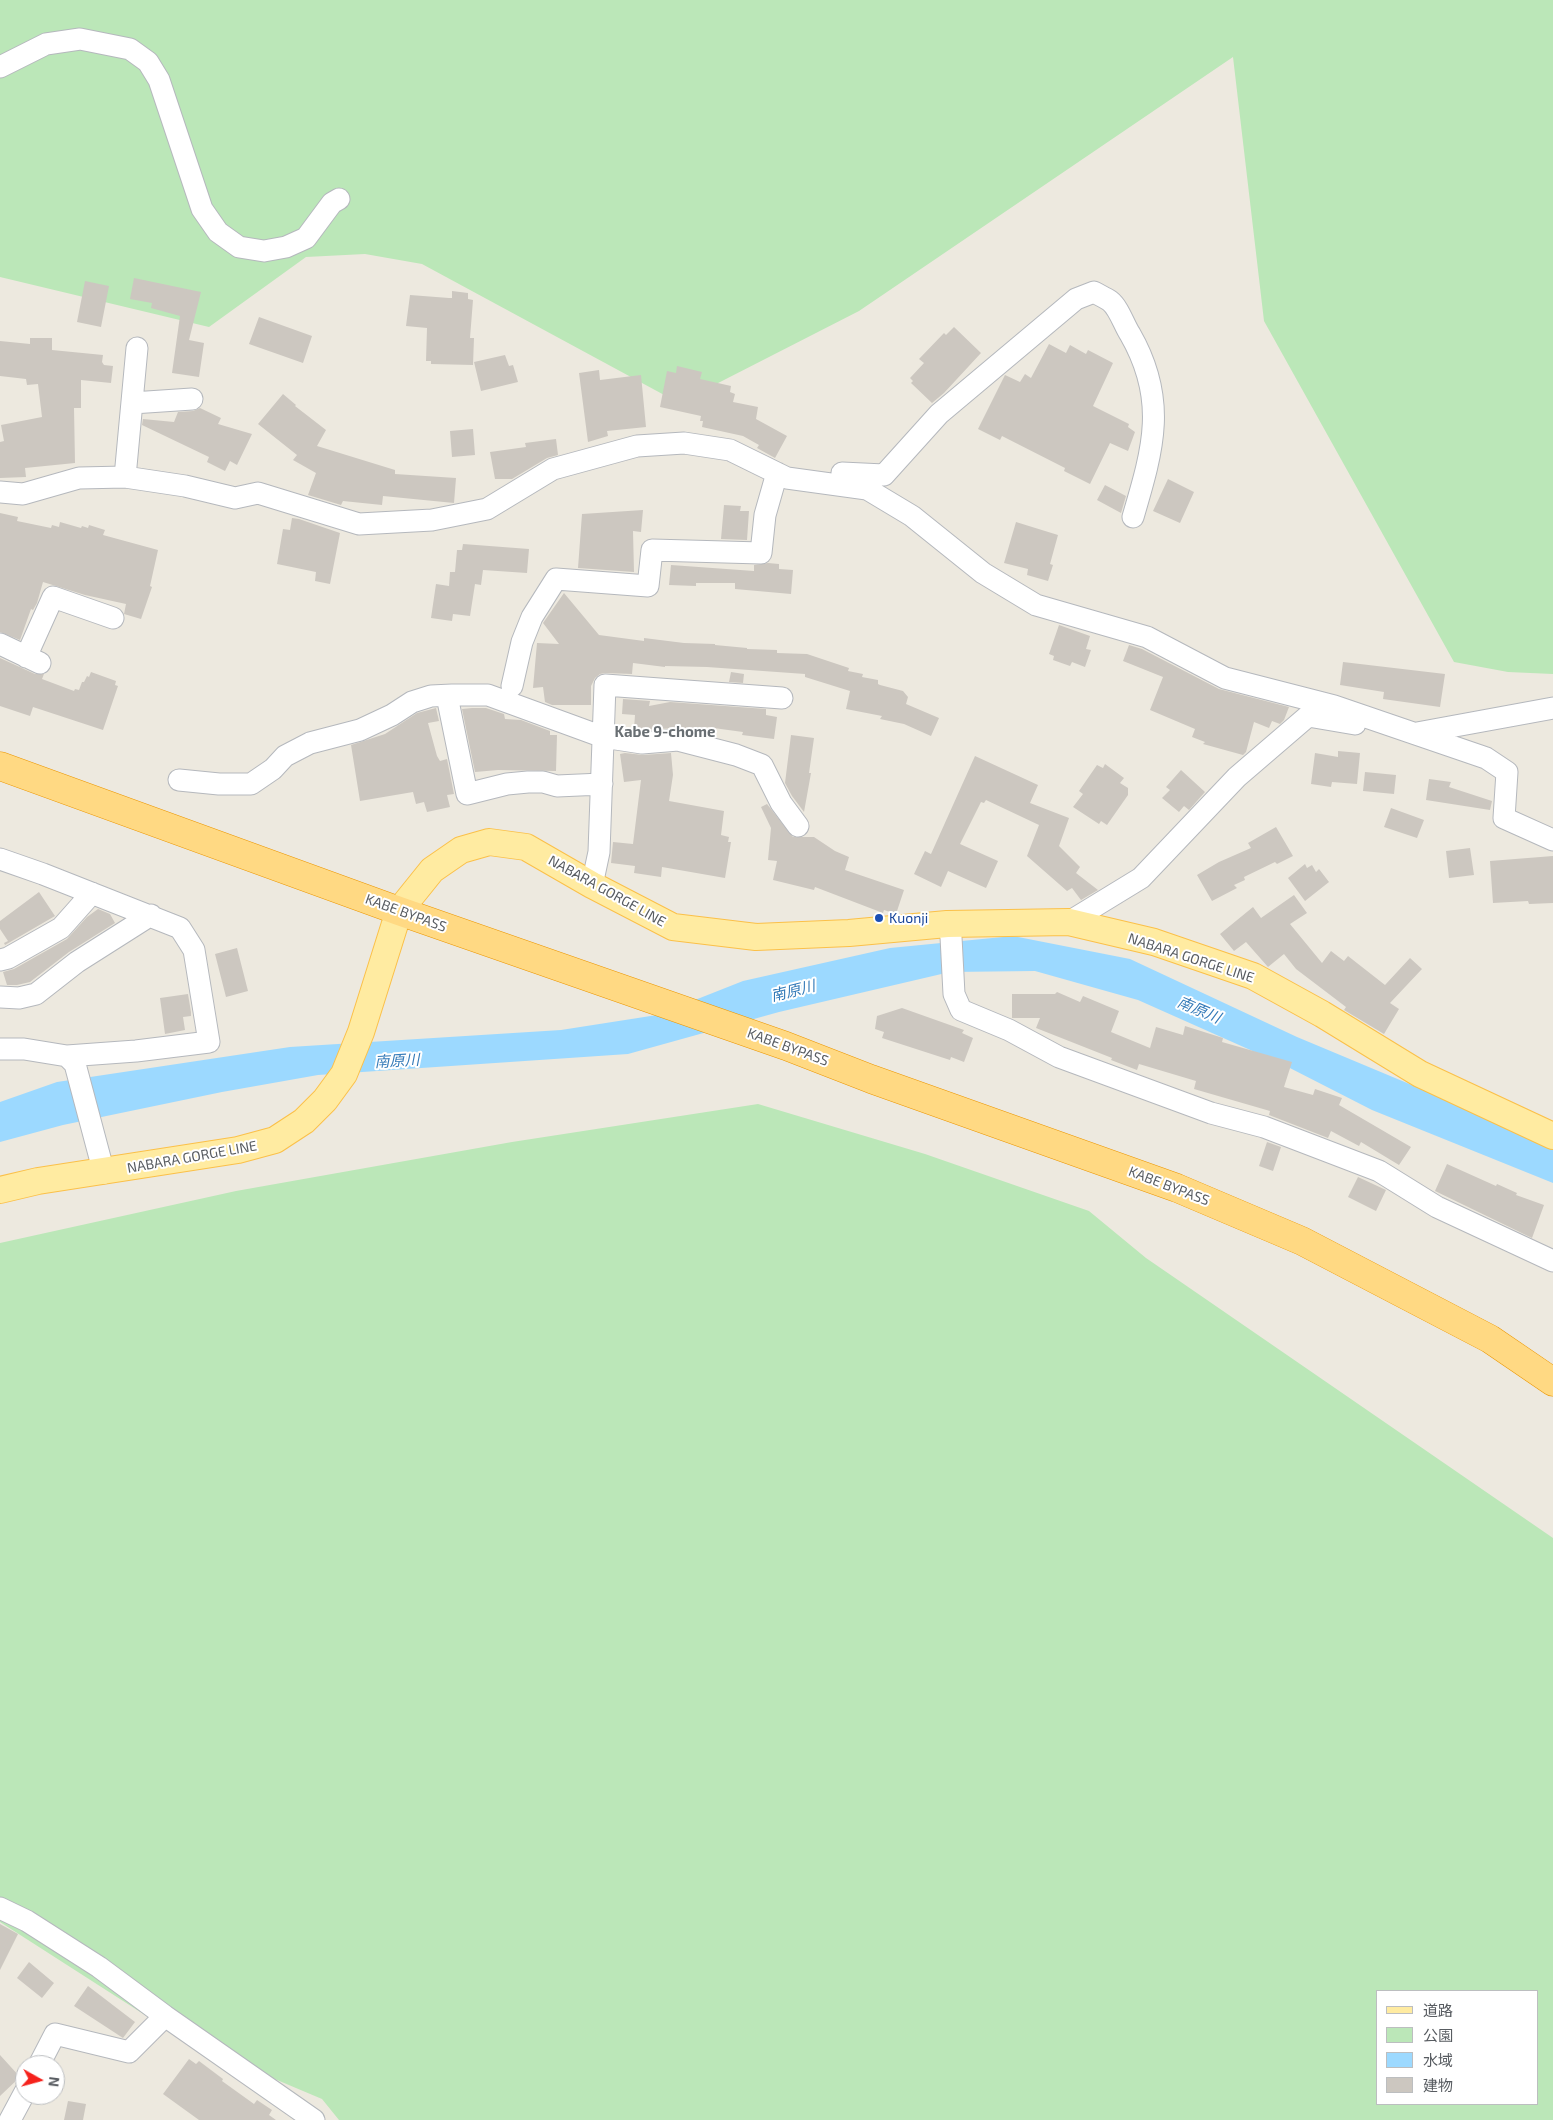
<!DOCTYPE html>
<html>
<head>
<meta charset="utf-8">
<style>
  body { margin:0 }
  #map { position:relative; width:1553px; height:2120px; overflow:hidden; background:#ede9df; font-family:"Exo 2","Noto Sans JP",sans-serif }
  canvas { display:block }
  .legend { position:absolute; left:1376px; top:1990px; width:162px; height:115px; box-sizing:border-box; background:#fff; border:1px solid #bcbec0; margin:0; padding:6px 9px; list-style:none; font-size:15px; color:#585c61 }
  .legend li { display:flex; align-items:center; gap:10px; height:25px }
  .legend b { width:25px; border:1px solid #bcbec0 }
  .north { position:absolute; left:15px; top:2055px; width:50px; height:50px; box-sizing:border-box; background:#fff; border:1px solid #bcbec0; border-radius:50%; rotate:97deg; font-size:14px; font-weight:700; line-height:20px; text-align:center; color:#585c61 }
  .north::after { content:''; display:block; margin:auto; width:18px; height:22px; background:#f5221c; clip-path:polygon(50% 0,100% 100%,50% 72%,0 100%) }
</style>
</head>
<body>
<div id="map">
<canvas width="1553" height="2120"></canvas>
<ul class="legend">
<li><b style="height:6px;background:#ffeba1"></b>道路</li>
<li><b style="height:14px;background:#bbe7b8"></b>公園</li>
<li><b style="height:14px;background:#9cd9ff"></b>水域</li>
<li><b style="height:14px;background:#ccc7c0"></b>建物</li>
</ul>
<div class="north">N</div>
</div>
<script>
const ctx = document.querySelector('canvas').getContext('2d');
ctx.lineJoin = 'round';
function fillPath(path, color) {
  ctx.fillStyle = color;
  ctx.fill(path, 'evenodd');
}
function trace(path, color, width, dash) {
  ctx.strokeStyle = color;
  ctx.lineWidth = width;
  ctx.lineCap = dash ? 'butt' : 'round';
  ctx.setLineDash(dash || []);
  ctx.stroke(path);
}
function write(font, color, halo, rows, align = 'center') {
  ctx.font = font + ' "Exo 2","Noto Sans JP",sans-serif';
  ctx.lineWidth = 4;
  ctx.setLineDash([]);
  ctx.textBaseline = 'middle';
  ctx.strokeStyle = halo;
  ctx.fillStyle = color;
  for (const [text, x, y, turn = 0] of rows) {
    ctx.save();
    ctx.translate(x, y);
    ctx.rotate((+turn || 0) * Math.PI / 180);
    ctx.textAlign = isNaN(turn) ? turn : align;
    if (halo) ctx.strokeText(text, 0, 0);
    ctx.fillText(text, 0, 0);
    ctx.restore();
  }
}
fillPath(new Path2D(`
  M 0,0 L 1553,0 L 1553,674 L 1508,672 L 1454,662 L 1264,321 L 1233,57 L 859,311 L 679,403 L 422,264 L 365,254 L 306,257 L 209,327 L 0,277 Z
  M 758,1104 L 925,1154 L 1089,1211 L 1146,1258 L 1553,1538 L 1553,2120 L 339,2120 L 322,2099 L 187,2042 L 0,1922 L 0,1243 L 236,1191 L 512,1142 ZM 1377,1991 L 1537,1991 L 1537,2104 L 1377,2104 Z`), '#bbe7b8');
fillPath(new Path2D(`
  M 1013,936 L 1130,959 L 1297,1037 L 1553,1144 L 1553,1183 L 1372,1110 L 1284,1065 L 1138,1000 L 1035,971 L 950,972 L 779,1012 L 628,1054 L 318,1075 L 222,1092 L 63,1125 L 0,1142 L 0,1102 L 57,1082 L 290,1047 L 561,1030 L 657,1015 L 743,981 L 890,948 Z`), '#9cd9ff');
fillPath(new Path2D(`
  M 134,278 L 201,292 L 189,340 L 204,343 L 199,377 L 172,373 L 180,316 L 151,308 L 152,303 L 130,299 Z
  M 85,281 L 109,286 L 101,327 L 77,322 Z
  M 452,291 L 468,293 L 468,299 L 473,300 L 470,338 L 474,338 L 473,365 L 431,364 L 431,361 L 426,361 L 427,328 L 406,326 L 410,295 L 449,298 L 452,298 Z
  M 259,317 L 312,336 L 303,363 L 249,344 Z
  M 954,327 L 981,353 L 944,393 L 932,403 L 911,383 L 913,381 L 910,378 L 924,363 L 919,359 L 944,333 L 946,335 Z
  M 30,338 L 52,338 L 52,350 L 103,355 L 102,362 L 104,365 L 113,366 L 111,383 L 81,380 L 81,408 L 74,408 L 75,463 L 25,468 L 26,477 L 0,478 L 0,442 L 4,441 L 1,425 L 42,417 L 38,384 L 27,385 L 26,379 L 0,376 L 0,341 L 30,344 Z
  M 1049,344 L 1066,353 L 1070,345 L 1086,354 L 1088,350 L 1113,363 L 1093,406 L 1129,424 L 1128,427 L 1135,432 L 1128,451 L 1110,443 L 1090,484 L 1064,471 L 1065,468 L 1002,436 L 1000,440 L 978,429 L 1005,375 L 1020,382 L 1025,374 L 1031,378 Z
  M 505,355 L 509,366 L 513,365 L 518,382 L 481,391 L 474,362 Z
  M 677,366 L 702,372 L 700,379 L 731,386 L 730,392 L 735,394 L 733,402 L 758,407 L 756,419 L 787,436 L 775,458 L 757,448 L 759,445 L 743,436 L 702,427 L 703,421 L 700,421 L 701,416 L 660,407 L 667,371 L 676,373 Z
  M 599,370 L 600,380 L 641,375 L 646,427 L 607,431 L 608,436 L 588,442 L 579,373 Z
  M 283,394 L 296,405 L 295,406 L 326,430 L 317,446 L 395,470 L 395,474 L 456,478 L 454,503 L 383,496 L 382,505 L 343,501 L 341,505 L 308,495 L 316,473 L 293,460 L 297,455 L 258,424 Z
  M 200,408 L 221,418 L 218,424 L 252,434 L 237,465 L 230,461 L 225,471 L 207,462 L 209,457 L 142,425 L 143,419 L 174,422 L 178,412 L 193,411 Z
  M 473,429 L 475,455 L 452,457 L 450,431 Z
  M 556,439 L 558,455 L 547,458 L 512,479 L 495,479 L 490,452 L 526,447 L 525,443 Z
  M 1168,479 L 1194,492 L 1180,523 L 1153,511 Z
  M 1105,485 L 1126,496 L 1121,513 L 1097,500 Z
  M 724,505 L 741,506 L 740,511 L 749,511 L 747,540 L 721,539 Z
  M 643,510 L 641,532 L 633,531 L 634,572 L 578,568 L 582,514 Z
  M 0,513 L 18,517 L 17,521 L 51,528 L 52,525 L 59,527 L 60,522 L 81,528 L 82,526 L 88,528 L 89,525 L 105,530 L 103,535 L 158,550 L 150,586 L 152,587 L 141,619 L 124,614 L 126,604 L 85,595 L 43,582 L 37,603 L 33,610 L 31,609 L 20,640 L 0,632 Z
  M 292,518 L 299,519 L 340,533 L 330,584 L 315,581 L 316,572 L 277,564 L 283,529 L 290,530 Z
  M 1016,522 L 1058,535 L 1050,564 L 1053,565 L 1048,581 L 1027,575 L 1028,569 L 1004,563 Z
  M 463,544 L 529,549 L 527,573 L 483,570 L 481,585 L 475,584 L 470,616 L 453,614 L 452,621 L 431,618 L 436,584 L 449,586 L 450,572 L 455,572 L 457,550 L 462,550 Z
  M 768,563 L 779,564 L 779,569 L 793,570 L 791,594 L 735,589 L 735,583 L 696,583 L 696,586 L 669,585 L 671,565 L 754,571 L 754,565 Z
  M 564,593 L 599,635 L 644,641 L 644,638 L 684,643 L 715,644 L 715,645 L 747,648 L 747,649 L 777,650 L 777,653 L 807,654 L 849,668 L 848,671 L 863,674 L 862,677 L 878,680 L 878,684 L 880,685 L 903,691 L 908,697 L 906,704 L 939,718 L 931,736 L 904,724 L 880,719 L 882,716 L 846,709 L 850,691 L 805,677 L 805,674 L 707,667 L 665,666 L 665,667 L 633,663 L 632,674 L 605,673 L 600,674 L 595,678 L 591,686 L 591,705 L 552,705 L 545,702 L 543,687 L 533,688 L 537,643 L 559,644 L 543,623 Z
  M 1059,625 L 1090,636 L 1086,649 L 1091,650 L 1085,667 L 1072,662 L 1070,666 L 1053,660 L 1054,656 L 1049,654 Z
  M 1129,645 L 1142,649 L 1219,689 L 1289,707 L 1284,720 L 1280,724 L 1272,721 L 1269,728 L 1254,722 L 1246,752 L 1243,755 L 1203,744 L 1205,742 L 1192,737 L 1195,729 L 1150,710 L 1163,677 L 1123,661 Z
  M 0,658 L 35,674 L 44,674 L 42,679 L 74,691 L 75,689 L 79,690 L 82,682 L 84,682 L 87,676 L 89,677 L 91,672 L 116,681 L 115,685 L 118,686 L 103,730 L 33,707 L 30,716 L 0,706 Z
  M 1343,662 L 1445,674 L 1440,707 L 1383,699 L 1384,692 L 1340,685 Z
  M 731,672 L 744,674 L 743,683 L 729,682 Z
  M 623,699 L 650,701 L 649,706 L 670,702 L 766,709 L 766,715 L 777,717 L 774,739 L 742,735 L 743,732 L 706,727 L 689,730 L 677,728 L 642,730 L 634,729 L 635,715 L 622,714 Z
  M 436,708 L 439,721 L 428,723 L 437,756 L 440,761 L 447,759 L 454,794 L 447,795 L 450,807 L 427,812 L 424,802 L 416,804 L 413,792 L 360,801 L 351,745 L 385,734 L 417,713 Z
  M 472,708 L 486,708 L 504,714 L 505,719 L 521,720 L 550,731 L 550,735 L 557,735 L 556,771 L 498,770 L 475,772 L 462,709 Z
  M 791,735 L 814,738 L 809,773 L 811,773 L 804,812 L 792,796 L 785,783 Z
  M 1338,751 L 1360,753 L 1357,784 L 1332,782 L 1331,787 L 1311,784 L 1315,753 L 1338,757 Z
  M 625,753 L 643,755 L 671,753 L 673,775 L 669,801 L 724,811 L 721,835 L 729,837 L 728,842 L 731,842 L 725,878 L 662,867 L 661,877 L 634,873 L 635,866 L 611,863 L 613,842 L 633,844 L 641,780 L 624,782 L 620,754 Z
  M 975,756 L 1038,785 L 1030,803 L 1069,818 L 1059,846 L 1080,867 L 1076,873 L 1098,890 L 1081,900 L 1072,888 L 1067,891 L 1027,856 L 1039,825 L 986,800 L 984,803 L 981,802 L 960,844 L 998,861 L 986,888 L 948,871 L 941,887 L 914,874 L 925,851 L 931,854 Z
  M 1105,764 L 1124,778 L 1120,783 L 1128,788 L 1128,795 L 1107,825 L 1101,821 L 1099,824 L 1073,807 L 1083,794 L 1079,791 L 1097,765 L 1103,768 Z
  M 1181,770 L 1205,792 L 1189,810 L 1184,806 L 1179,812 L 1162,798 L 1170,790 L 1166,787 Z
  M 1365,772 L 1396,775 L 1394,794 L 1363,791 Z
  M 1429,779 L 1451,782 L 1449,787 L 1492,801 L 1490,810 L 1426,800 Z
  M 767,804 L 793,837 L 814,837 L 835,851 L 849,857 L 845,870 L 904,890 L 896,914 L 884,910 L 883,913 L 815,887 L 814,890 L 773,880 L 777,861 L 768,860 L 771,828 L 761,807 Z
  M 1391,808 L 1424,820 L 1417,838 L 1384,827 Z
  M 1276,827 L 1293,856 L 1277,864 L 1275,862 L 1244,877 L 1245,880 L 1234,885 L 1237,888 L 1212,901 L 1197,875 L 1219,862 L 1251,848 L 1248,843 Z
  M 1470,848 L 1474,875 L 1449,878 L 1446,851 Z
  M 1553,856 L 1553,903 L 1529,904 L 1528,901 L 1493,903 L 1490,861 Z
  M 1305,864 L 1307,868 L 1312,865 L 1316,872 L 1319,869 L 1329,882 L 1305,901 L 1288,878 Z
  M 39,892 L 55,916 L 5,945 L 4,943 L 8,941 L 0,929 L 0,921 Z
  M 1294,895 L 1307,913 L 1290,924 L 1322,963 L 1331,951 L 1344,961 L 1348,956 L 1385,985 L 1410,958 L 1422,969 L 1390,1003 L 1399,1009 L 1384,1034 L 1344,1010 L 1346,1007 L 1296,969 L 1284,954 L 1268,967 L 1246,942 L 1234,951 L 1220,934 L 1253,907 L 1261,918 Z
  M 98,909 L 110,914 L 115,923 L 69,952 L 30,982 L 17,985 L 7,985 L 3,972 L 14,969 L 67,939 L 87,917 Z
  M 237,948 L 248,991 L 226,997 L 215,954 Z
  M 1057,992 L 1080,1002 L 1083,996 L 1119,1011 L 1111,1032 L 1150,1048 L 1156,1027 L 1183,1035 L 1185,1026 L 1223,1038 L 1222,1042 L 1292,1062 L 1284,1087 L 1313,1095 L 1315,1089 L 1342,1098 L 1339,1105 L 1411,1147 L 1399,1165 L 1361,1142 L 1359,1146 L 1331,1131 L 1328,1138 L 1269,1115 L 1270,1111 L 1194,1089 L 1196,1081 L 1139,1064 L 1137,1070 L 1111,1060 L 1112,1058 L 1036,1028 L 1040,1018 L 1012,1018 L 1012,994 L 1055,994 Z
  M 188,994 L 191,1012 L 191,1016 L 183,1017 L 185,1030 L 165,1034 L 160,998 Z
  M 902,1008 L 964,1030 L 962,1033 L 973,1038 L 964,1062 L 951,1057 L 950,1060 L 882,1038 L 884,1032 L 875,1029 L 877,1016 Z
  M 1267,1142 L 1281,1147 L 1273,1171 L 1259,1166 Z
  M 1447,1164 L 1496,1186 L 1497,1184 L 1517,1193 L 1516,1195 L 1544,1205 L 1532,1238 L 1435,1191 Z
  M 1358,1177 L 1386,1190 L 1376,1211 L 1348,1197 Z
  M 0,1924 L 18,1934 L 0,1970 Z
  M 29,1962 L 54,1983 L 42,1998 L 17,1978 Z
  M 88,1986 L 135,2022 L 123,2038 L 74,2006 Z
  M 0,2055 L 20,2077 L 0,2096 Z
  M 189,2059 L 196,2064 L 199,2061 L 223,2079 L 222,2081 L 254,2104 L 257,2100 L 272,2110 L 269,2115 L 276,2120 L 199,2120 L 163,2094 Z
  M 68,2101 L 86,2104 L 83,2120 L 64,2120 Z`), '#ccc7c0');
const minor = new Path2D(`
  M 0,67 L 46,44 L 80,39 L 130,49 L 148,62 L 159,80 L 202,209 L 218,232 L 239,247 L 264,251 L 286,247 L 306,238 L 332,203 L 339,199
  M 132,403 L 192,399
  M 842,473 L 884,475 L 939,414 L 1076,299 L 1094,292 C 1099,295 1106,298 1110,301 C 1119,308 1124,325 1130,334 C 1168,400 1153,449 1133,517
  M 125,477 L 137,348
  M 0,492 L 23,494 L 79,478 L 125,477 L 185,486 L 235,498 L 258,493 L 359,524 L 432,520 L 487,509 L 553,469 L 637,446 L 684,443 L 730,450 L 787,478 L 867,489 L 912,516 L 983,573 L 1036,605 L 1147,637 L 1225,678 L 1334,706 L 1486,758 L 1507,772 L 1504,818 L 1553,840
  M 0,644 L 40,663
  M 26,657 L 53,597 L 113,618
  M 512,686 L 522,642 L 532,617 L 556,579 L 648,586 L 652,550 L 761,553 L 765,515 L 777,473
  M 447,696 L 467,794 L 507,784 L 528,782 L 543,782 L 557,786 L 602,784
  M 1417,733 L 1553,708
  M 179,780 L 219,784 L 251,784 L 273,769 L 285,756 L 310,743 L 360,730 L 392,715 L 412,702 L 431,696 L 452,695 L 488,695 L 603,737 L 642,743 L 678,740 L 736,755 L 762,765 L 781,803 L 798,826
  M 0,859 L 43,874 L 180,928 L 194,950 L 209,1042 L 136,1051 L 67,1056 L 24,1049 L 0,1049
  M 592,885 L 599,852 L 605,685 L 782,698
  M 1069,922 L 1141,878 L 1237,777 L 1308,716 L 1355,724
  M 947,924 L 951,937 L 954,994 L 961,1010 L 1009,1030 L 1059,1057 L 1211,1113 L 1264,1127 L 1379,1171 L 1437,1207 L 1553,1261
  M 0,960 L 8,958 L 61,928 L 92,893
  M 0,997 L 19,998 L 36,994 L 77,962 L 151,915
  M 67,1056 L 75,1064 L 104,1173
  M 0,1908 L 27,1921 L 99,1967 L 165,2016 L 314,2120
  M 39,2065 L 55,2034 L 129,2052 L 165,2016
  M 10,2120 L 25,2092`);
const major = new Path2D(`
  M 0,1190 L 38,1181 L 238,1150 L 275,1140 L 304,1121 L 325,1100 L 344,1074 L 361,1032 L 399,911 L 432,870 L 461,850 L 489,842 L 526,847 L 592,885 L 673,927 L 756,937 L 849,933 L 947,924 L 1069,922 L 1154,942 L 1253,976 L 1322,1014 L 1420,1074 L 1553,1136`);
const highway = new Path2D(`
  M 0,766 L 399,911 L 786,1046 L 871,1079 L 1177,1188 L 1302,1241 L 1490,1339 L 1553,1382`);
trace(minor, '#b5b8bd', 23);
trace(major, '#fbc049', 28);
trace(highway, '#eb9600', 29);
trace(minor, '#fff', 21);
trace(major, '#ffeba1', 26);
trace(highway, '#ffd983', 28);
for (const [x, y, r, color] of [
  [879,918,5,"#1a4fb4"]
]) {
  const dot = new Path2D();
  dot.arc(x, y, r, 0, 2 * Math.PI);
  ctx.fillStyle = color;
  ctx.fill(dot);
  trace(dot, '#fff', 2);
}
write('14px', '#585c61', '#fff', [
  ["NABARA GORGE LINE",607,891,29],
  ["KABE BYPASS",406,913,20],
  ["NABARA GORGE LINE",1191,958,18],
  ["KABE BYPASS",788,1047,20],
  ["NABARA GORGE LINE",192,1157,-10],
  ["KABE BYPASS",1169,1186,21]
]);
write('14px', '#164399', '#fff', [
  ["Kuonji",889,918]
], 'left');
write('bold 15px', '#696f73', '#fff', [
  ["Kabe 9-chome",665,732]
]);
write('italic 15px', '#337ab8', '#fff', [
  ["南原川",793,991,-14],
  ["南原川",1199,1010,23],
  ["南原川",397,1061,-3]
]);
</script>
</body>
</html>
